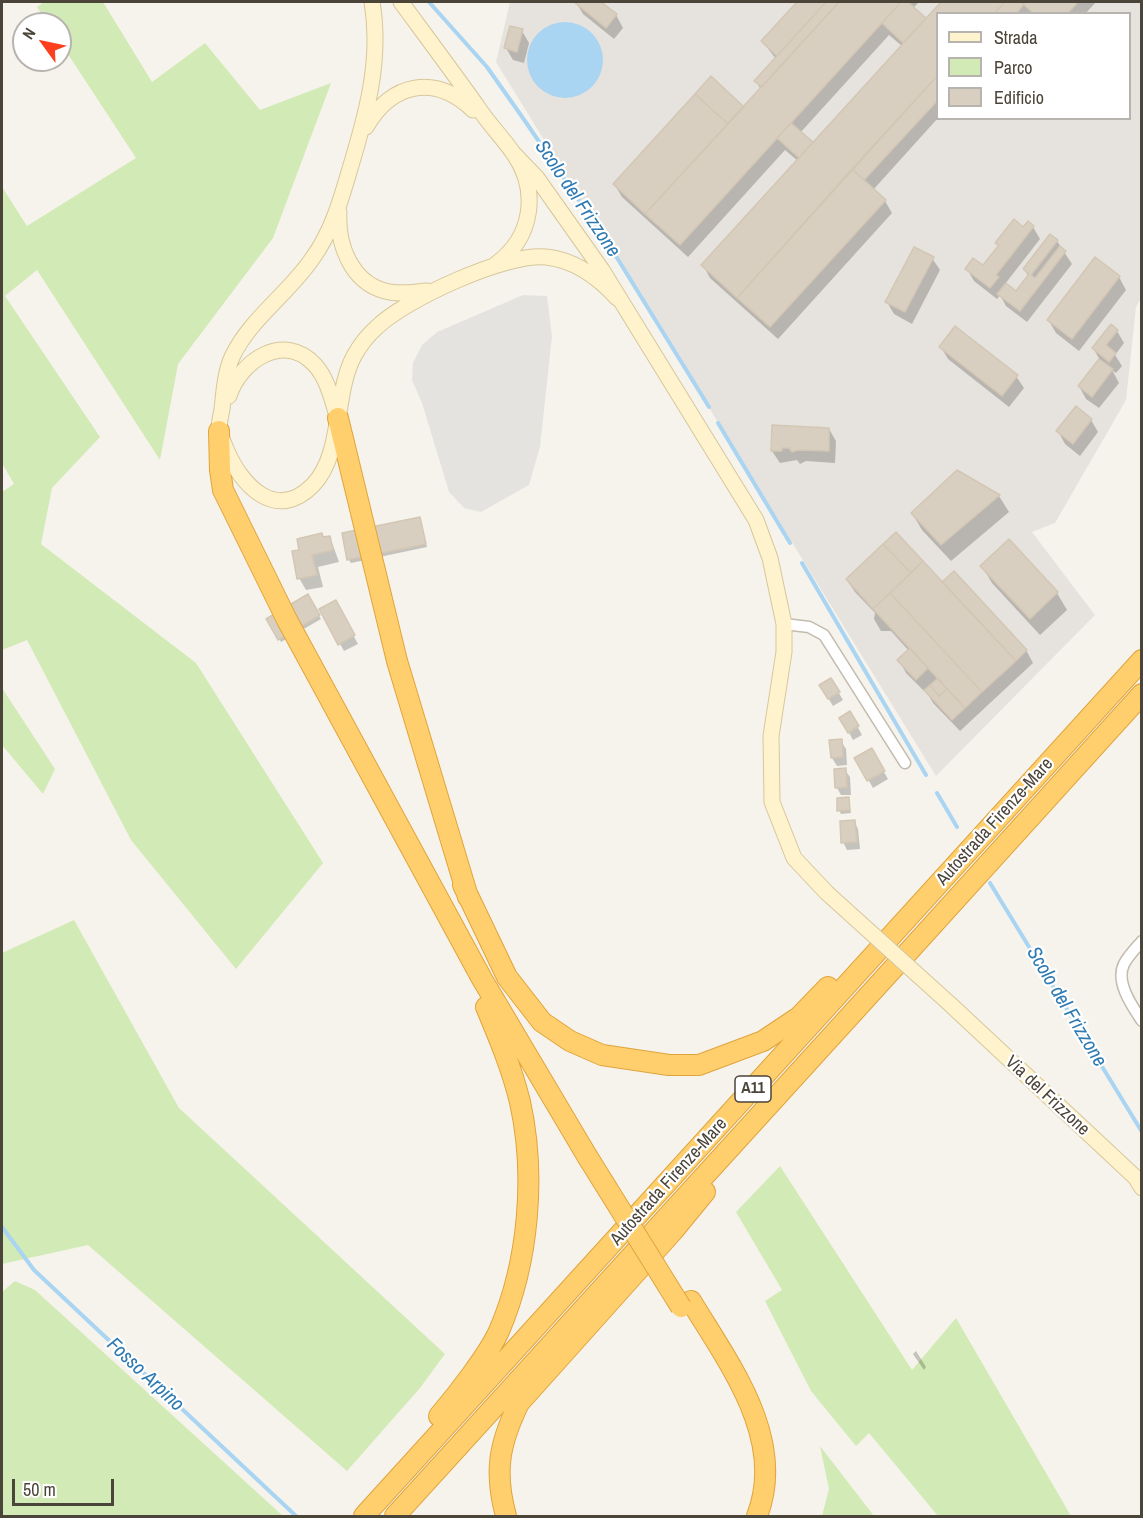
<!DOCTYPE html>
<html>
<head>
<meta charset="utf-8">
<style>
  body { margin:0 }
  #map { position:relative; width:1143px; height:1518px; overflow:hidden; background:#f6f3ec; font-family:"Archivo Narrow",sans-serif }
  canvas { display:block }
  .frame { position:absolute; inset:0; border:3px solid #4b4439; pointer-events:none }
  .legend { position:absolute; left:936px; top:12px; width:195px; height:108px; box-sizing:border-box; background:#fff; border:2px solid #b7b4b0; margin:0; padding:8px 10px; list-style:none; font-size:18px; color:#4b4439 }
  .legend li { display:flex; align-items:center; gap:12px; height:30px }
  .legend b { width:30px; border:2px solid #b7b4b0 }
  .north { position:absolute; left:12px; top:12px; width:60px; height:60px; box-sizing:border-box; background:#fff; border:2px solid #b7b4b0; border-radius:50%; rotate:303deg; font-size:16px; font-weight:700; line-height:24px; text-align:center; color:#4b4439 }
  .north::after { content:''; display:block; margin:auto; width:21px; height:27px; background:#fc3f1d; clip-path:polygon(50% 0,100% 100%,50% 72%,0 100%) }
  .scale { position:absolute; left:12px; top:1479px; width:102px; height:27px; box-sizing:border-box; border:3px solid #4b4439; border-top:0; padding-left:8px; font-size:18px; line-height:21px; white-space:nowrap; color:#4b4439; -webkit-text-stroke:4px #fff; paint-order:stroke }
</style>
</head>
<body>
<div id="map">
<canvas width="1143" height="1518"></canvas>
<div class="frame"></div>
<ul class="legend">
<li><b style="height:8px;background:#fff3cd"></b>Strada</li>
<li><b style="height:16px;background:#d2eab5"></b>Parco</li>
<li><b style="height:16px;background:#d8cfc1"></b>Edificio</li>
</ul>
<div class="north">N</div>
<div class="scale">50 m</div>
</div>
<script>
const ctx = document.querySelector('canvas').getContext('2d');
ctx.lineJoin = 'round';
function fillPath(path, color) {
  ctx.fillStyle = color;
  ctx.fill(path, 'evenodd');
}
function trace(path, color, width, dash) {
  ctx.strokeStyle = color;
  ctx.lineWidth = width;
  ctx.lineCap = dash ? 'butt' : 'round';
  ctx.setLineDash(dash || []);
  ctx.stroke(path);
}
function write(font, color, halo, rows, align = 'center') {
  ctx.font = font + ' "Archivo Narrow",sans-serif';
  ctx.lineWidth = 4.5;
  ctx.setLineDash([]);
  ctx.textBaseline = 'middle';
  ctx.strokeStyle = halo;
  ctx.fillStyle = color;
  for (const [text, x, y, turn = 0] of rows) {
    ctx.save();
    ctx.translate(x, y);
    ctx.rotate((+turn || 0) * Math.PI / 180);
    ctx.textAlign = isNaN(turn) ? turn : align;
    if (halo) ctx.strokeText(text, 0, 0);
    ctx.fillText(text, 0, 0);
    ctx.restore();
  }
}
fillPath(new Path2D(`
  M 510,2 L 1141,2 L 1142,296 L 1136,307 L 1126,400 L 1055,523 L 1032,532 L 1095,615 L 936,776 L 496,62 ZM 938,14 L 1130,14 L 1130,118 L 938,118 Z`), '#e6e2dd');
fillPath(new Path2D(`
  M 44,2 L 103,2 L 152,82 L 205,43 L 260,110 L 331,83 L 273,238 L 178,364 L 160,460 L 37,270 L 5,296 L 100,437 L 52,488 L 41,544 L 196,663 L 323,863 L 236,969 L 131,840 L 27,640 L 2,650 L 2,492 L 14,484 L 2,463 L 2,187 L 27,226 L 136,158 L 60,42 L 60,24 L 48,24 L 37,7 Z
  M 2,688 L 55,769 L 43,794 L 2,745 Z
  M 74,920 L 179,1108 L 445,1354 L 420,1388 L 347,1471 L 88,1245 L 2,1264 L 2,953 Z
  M 780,1166 L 912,1370 L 956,1318 L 1071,1516 L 938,1516 L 869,1433 L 856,1446 L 811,1391 L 765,1301 L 782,1290 L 736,1212 Z
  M 15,1281 L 35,1290 L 283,1516 L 2,1516 L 2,1292 Z
  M 820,1446 L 874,1516 L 822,1516 L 829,1489 Z`), '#d2eab5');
fillPath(new Path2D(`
  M 523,295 L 547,296 L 552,336 L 540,447 L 529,485 L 481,512 L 464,508 L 449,492 L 422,403 L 412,380 L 413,363 L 422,345 L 437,332 Z`), '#e5e3e0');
fillPath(new Path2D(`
  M527 60a38 38 0 1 1 76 0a38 38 0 1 1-76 0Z`), '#a9d4f2');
fillPath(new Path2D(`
  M 576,2 L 599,2 L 616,15 L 623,28 L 614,39 L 583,14 Z
  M 799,2 L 919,2 L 913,8 L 926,20 L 943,2 L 1096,2 L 1085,14 L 938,14 L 938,118 L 873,190 L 885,201 L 892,213 L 778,339 L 710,278 L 703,265 L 798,161 L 785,150 L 688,257 L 622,197 L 615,185 L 711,78 L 744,109 L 761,90 L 756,81 L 776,59 L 763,42 ZM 889,35 L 902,46 L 813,145 L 800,133 Z
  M 522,31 L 529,43 L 524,63 L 513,60 L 506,48 Z
  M 1033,227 L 1040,239 L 1005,284 L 1016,293 L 1029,277 L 1024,269 L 1057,241 L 1072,264 L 1027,322 L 1006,306 L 1000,295 L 997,299 L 974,281 L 967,269 L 983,267 L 999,247 L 997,243 L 1024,229 Z
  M 932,258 L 940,270 L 912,324 L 894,314 L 887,302 Z
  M 1119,277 L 1126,290 L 1079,351 L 1056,333 L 1049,321 Z
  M 1117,331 L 1124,343 L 1115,355 L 1122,366 L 1116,373 L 1112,370 L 1119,383 L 1099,408 L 1086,399 L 1079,386 L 1100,360 L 1093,348 Z
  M 941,347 L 1016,376 L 1024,388 L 1009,407 L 948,359 Z
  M 1091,420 L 1098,432 L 1080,456 L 1065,444 L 1058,431 Z
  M 829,429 L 836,441 L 835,463 L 806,461 L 800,464 L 797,460 L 780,463 L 772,451 Z
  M 957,471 L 999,496 L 1009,512 L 951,561 L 922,530 L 912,513 Z
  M 419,519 L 427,547 L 351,563 L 349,560 Z
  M 330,537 L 339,562 L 318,567 L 323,587 L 306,590 L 299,578 L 301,551 Z
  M 1009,541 L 1057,593 L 1067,610 L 1040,635 L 992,583 L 982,566 Z
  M 847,580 L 942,584 L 1026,650 L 1033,663 L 960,731 L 933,703 L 925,689 L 924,691 L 906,673 L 899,660 L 909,651 L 891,631 L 881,631 L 874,619 L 875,613 L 855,592 Z
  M 307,596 L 321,619 L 281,642 L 268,619 Z
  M 335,602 L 358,644 L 344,651 L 321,610 Z
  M 831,680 L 843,700 L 833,706 L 821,686 Z
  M 850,713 L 862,735 L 853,740 L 841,718 Z
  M 841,741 L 846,749 L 847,765 L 837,766 L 832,758 Z
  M 871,750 L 888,779 L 873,788 L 856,758 Z
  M 845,770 L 850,777 L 851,795 L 841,795 L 837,788 Z
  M 848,798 L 851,813 L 841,814 L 839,810 Z
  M 854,821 L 858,829 L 860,849 L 847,850 L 843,842 Z
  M 916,1351 L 926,1367 L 924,1370 L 913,1354 Z`), '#0003');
trace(new Path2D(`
  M 429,2 L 487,67 L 525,121 L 606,240 L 709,407
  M 718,423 L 790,543
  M 802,563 L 926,775
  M 937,793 L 957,827
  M 990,883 L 1142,1132
  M 2,1227 L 34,1270 L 296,1516`), '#a9d4f2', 4);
const building = new Path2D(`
  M 574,2 L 601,2 L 617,14 L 606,28 Z
  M 797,2 L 826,2 L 777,56 L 761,41 Z
  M 826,2 L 839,2 L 762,87 L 754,81 Z
  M 839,2 L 901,2 L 680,245 L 645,214 Z
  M 901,2 L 908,2 L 926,18 L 903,43 L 882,23 Z
  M 941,2 L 1005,2 L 994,14 L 938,14 L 938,75 L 737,298 L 701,265 Z
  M 1005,2 L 1021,2 L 1024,4 L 1016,14 L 994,14 Z
  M 1021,2 L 1078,2 L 1067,14 L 1034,14 Z
  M 510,26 L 523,29 L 517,52 L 504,48 Z
  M 938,75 L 938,100 L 864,180 L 852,169 Z
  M 711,76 L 744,107 L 728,124 L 695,94 Z
  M 695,94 L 728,124 L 645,214 L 613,184 Z
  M 791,123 L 813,142 L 799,158 L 777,138 Z
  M 852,169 L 886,200 L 770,327 L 737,298 Z
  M 1014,219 L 1023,227 L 1028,221 L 1034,226 L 996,275 L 999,277 L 990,288 L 965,269 L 973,258 L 983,265 L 999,245 L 995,243 Z
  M 1050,234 L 1058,240 L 1031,275 L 1035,278 L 1060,246 L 1066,251 L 1020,311 L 997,294 L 1006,283 L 1016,291 L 1029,274 L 1023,269 Z
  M 914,247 L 934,257 L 905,312 L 885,302 Z
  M 1095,257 L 1120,276 L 1072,339 L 1047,320 Z
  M 1111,324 L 1118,330 L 1106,345 L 1116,353 L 1109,362 L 1092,348 Z
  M 955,326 L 1018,375 L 1002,396 L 939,347 Z
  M 1099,359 L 1113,369 L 1092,397 L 1078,386 Z
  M 1076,406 L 1092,419 L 1073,444 L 1056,431 Z
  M 772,425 L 829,428 L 829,451 L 798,450 L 792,452 L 789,448 L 782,448 L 782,451 L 771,451 Z
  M 957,470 L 1000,495 L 941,545 L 911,513 Z
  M 420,517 L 426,544 L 347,560 L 342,533 Z
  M 896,532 L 923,561 L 911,573 L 883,544 Z
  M 322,533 L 323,537 L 330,536 L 333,550 L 312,555 L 317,575 L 297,579 L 292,551 L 299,550 L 297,539 Z
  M 1009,539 L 1058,592 L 1030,619 L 980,566 Z
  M 883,544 L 911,573 L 873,609 L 846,579 Z
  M 923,561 L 1016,661 L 982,692 L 890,593 Z
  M 954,571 L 1027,650 L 1016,661 L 942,582 Z
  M 890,593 L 982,692 L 965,708 L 873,609 Z
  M 308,594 L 320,615 L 278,640 L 266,619 Z
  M 336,600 L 355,635 L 338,645 L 319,609 Z
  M 910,648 L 928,668 L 916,680 L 897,660 Z
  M 831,678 L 840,692 L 828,699 L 819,685 Z
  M 938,678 L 947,689 L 939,696 L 930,685 Z
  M 930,685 L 939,696 L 947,689 L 965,708 L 952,720 L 924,690 Z
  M 850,711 L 859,726 L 848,733 L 839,718 Z
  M 842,739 L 843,757 L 831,758 L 829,740 Z
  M 872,748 L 885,771 L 867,781 L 854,758 Z
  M 846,768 L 847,787 L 835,788 L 834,769 Z
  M 849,797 L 850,810 L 837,811 L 837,798 Z
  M 855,820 L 857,842 L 841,843 L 840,821 Z`);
fillPath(building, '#d8cfc1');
trace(building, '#d3c7b4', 1.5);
const street = new Path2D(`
  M 784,624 L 809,627 L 824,635 L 905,763
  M 1142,941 C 1136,948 1128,956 1124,964 C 1115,982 1132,1006 1142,1021`);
const secondary = new Path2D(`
  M 372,2 C 382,61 366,116 349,172 C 340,203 331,233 312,259 C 288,294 250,319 232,357 C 225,373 224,391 222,409 C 221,415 219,423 219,430 C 220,436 224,443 226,449 C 241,485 276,523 313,485 C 343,454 334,393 354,356 C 360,345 368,335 377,327 C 406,299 506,253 546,257 C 575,260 598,277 617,298
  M 401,2 C 426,36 452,71 477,106 C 488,123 502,137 514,154 C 539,191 533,237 496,264
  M 366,127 C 392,82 435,74 473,110
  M 513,153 L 537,178 L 602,270 L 756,520 L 770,558 L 784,624 L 784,652 L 771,736 L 772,802 L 794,858 L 827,893
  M 339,212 C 337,244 351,282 385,291 C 399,295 413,292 427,291
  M 229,396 C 240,361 284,331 315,365 C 327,378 332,399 337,416
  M 951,1005 L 1135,1177 L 1142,1188`);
const highway = new Path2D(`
  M 338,418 L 397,661 L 468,897
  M 219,431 L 220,470 L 223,490 L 287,620 L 482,979 L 587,1156
  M 463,885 L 507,977 L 542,1022 L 570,1041 L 602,1055 L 669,1065 L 699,1065 L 763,1041 L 799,1017 L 828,987
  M 691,1301 C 729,1364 787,1439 757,1516
  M 439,1416 C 456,1396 489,1354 499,1331 C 529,1262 536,1174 520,1102 C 512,1069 499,1038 486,1007
  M 364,1516 L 1142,660
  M 395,1516 C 643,1242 894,969 1142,694
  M 506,1516 C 494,1472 499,1444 519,1403 L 673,1231 L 705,1192`);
trace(street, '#c2bbae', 13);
trace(secondary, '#d6c79b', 17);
trace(highway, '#e0a43c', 22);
trace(street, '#fff', 10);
trace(secondary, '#fff3cd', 15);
trace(highway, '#ffcf6e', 20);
const secondaryBridge = new Path2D(`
  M 827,893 L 951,1005`);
const highwayBridge = new Path2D(`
  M 587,1156 L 681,1307`);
trace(secondaryBridge, '#d6c79b', 17, []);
trace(highwayBridge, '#e0a43c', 22, []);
trace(secondaryBridge, '#fff3cd', 15);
trace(highwayBridge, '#ffcf6e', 20);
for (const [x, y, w] of [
  [753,1089,36]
]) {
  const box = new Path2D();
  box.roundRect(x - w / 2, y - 13, w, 26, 4.5);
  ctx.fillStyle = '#fff';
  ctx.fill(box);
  trace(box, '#4b4439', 1.5);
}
write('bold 16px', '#4b4439', null, [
  ["A11",753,1089]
]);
write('18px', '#4b4439', '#fff', [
  ["Autostrada Firenze-Mare",995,822,-48],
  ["Via del Frizzone",1047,1096,43],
  ["Autostrada Firenze-Mare",669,1182,-48]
]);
write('italic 20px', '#2e7ab2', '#fff', [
  ["Scolo del Frizzone",577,199,56],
  ["Scolo del Frizzone",1066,1007,59],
  ["Fosso Arpino",145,1375,43]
]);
</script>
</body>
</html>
